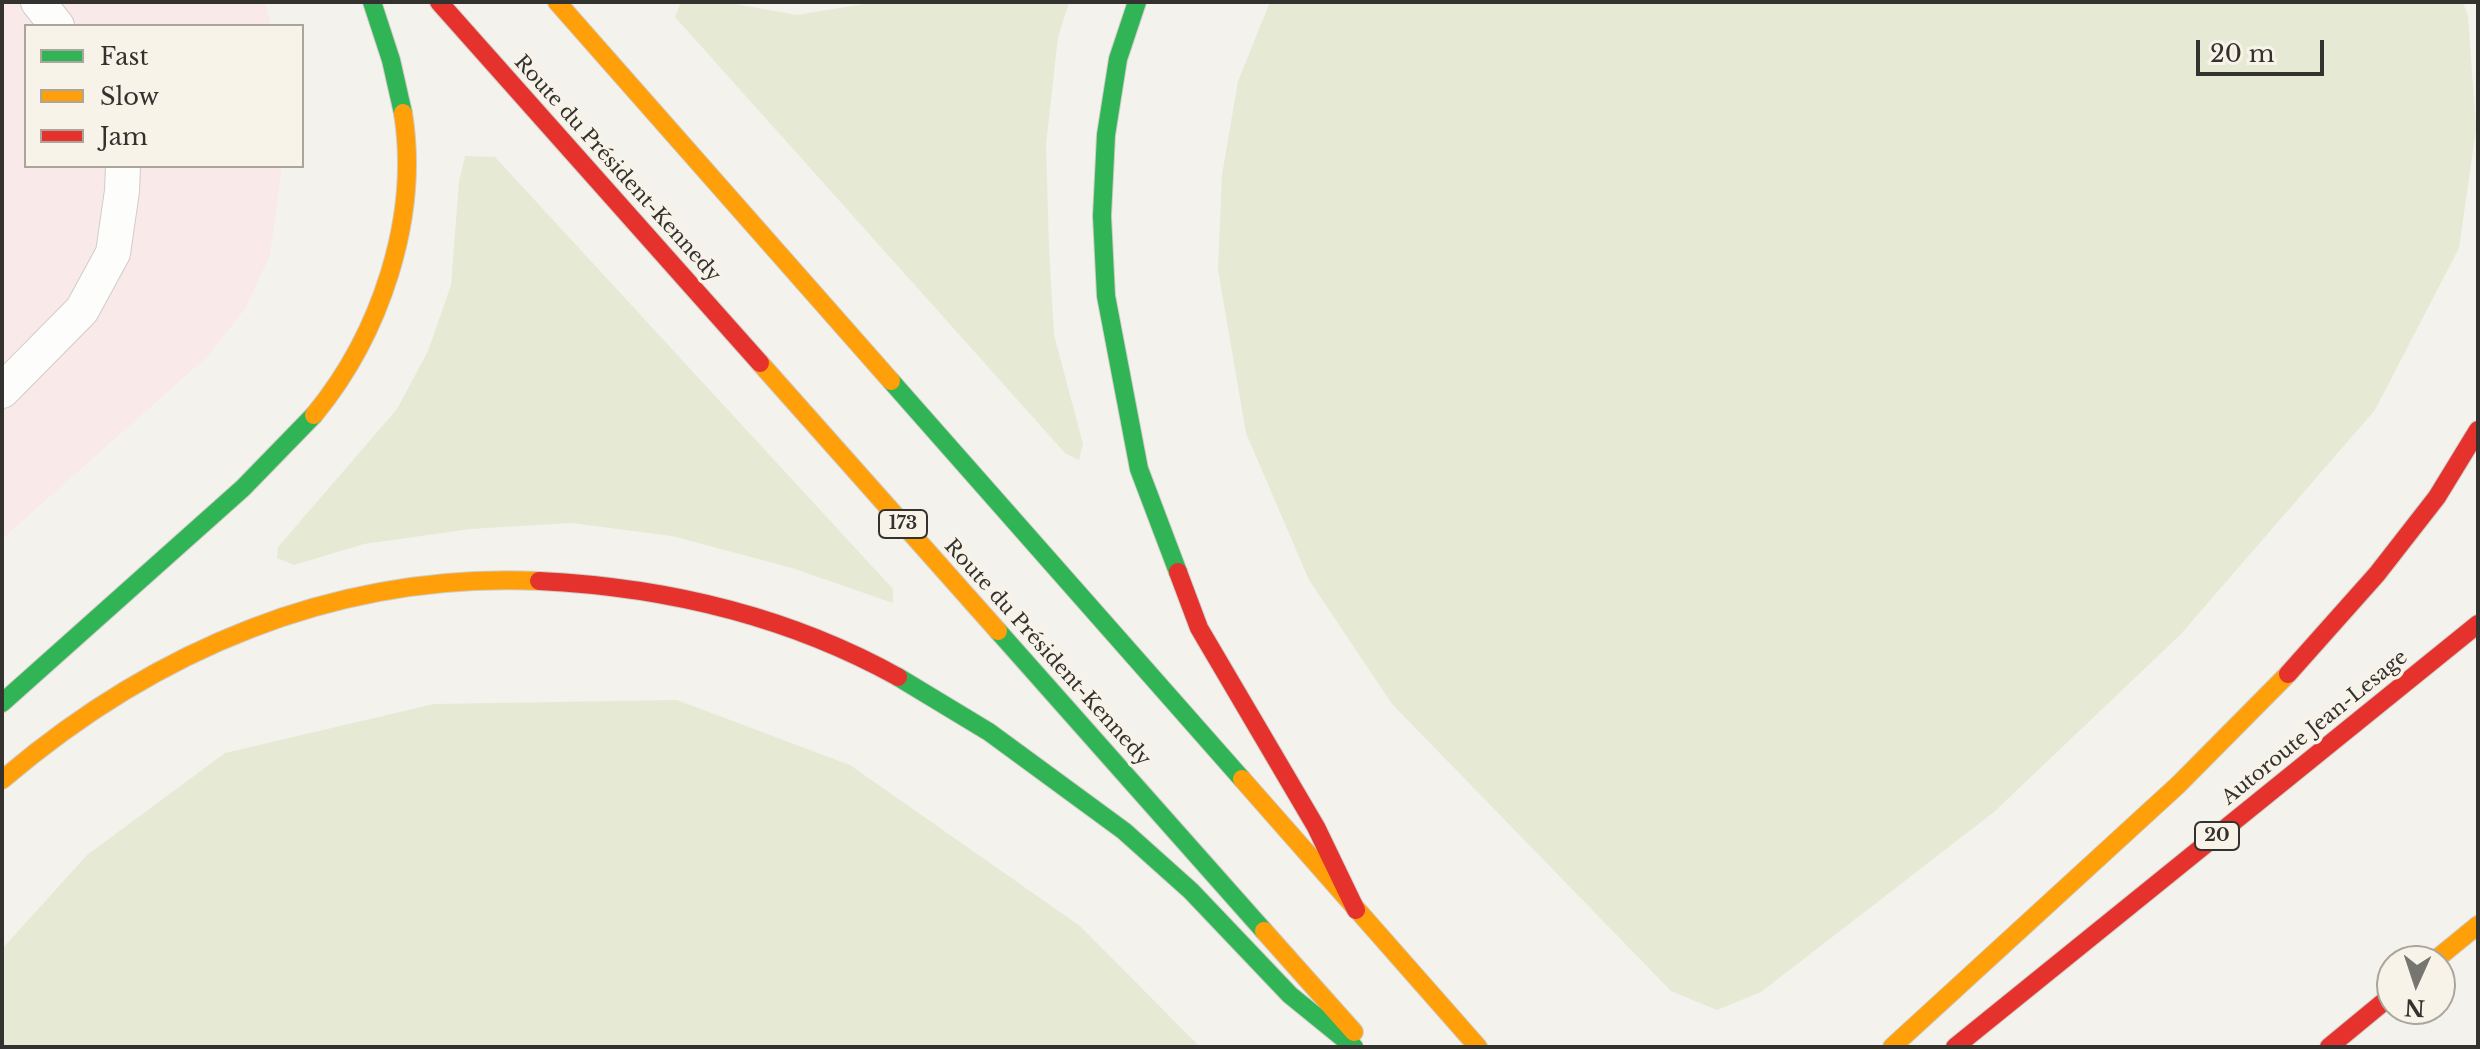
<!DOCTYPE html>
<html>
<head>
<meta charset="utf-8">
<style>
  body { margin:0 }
  #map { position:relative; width:2480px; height:1049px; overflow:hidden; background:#f4f2ec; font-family:"Libre Baskerville",serif }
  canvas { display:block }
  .frame { position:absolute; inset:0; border:4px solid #34322e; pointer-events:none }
  .legend { position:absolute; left:24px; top:24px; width:280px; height:144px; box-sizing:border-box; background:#f8f3e9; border:2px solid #aaa69e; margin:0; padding:10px 14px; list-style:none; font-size:24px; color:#34322e }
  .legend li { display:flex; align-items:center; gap:16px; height:40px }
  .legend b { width:40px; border:2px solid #aaa69e }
  .north { position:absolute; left:2376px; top:945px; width:80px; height:80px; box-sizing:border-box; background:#f8f3e9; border:2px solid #aaa69e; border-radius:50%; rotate:183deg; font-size:22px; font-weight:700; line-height:32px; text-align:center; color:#34322e }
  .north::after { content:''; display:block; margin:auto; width:28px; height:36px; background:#777570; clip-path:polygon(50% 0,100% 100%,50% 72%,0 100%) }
  .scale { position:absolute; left:2196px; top:40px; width:128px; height:36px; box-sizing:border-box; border:4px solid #34322e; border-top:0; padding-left:10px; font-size:24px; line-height:28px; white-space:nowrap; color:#34322e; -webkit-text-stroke:6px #f8f3e9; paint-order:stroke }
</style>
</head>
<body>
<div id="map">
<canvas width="2480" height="1049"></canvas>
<div class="frame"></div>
<ul class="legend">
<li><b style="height:10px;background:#30b455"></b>Fast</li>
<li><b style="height:10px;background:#ff9f0a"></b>Slow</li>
<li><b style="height:10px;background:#e5322d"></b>Jam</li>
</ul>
<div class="north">N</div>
<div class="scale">20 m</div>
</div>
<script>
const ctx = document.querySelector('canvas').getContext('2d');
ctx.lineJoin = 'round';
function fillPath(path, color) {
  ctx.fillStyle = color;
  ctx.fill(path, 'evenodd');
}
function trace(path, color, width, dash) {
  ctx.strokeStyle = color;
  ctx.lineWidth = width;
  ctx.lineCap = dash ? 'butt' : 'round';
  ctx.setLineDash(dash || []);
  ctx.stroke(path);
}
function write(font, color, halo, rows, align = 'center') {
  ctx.font = font + ' "Libre Baskerville",serif';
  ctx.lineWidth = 7;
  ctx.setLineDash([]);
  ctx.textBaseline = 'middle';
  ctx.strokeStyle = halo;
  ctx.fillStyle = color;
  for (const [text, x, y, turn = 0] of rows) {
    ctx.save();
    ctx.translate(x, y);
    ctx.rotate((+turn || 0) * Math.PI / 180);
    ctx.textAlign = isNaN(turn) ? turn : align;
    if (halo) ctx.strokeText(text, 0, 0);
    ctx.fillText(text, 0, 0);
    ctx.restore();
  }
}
fillPath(new Path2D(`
  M 2,2 L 265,2 L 271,26 L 26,26 L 26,166 L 282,166 L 270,255 L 246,307 L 209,355 L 2,539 Z`), '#f9e9e9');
fillPath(new Path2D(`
  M 681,2 L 724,2 L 797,15 L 876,2 L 1069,2 L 1058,37 L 1046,145 L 1049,247 L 1054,335 L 1083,444 L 1079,460 L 1065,453 L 675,17 Z
  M 1270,2 L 2463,2 L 2468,16 L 2476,129 L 2459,248 L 2375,410 L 2180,635 L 1994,812 L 1761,992 L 1717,1010 L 1671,991 L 1392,704 L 1309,580 L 1246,433 L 1218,270 L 1222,175 L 1238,81 Z
  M 465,156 L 495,157 L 893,589 L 893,603 L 792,568 L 672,536 L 571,523 L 470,529 L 364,544 L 294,565 L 277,558 L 278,547 L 397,409 L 428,351 L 451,285 L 459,182 Z
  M 677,700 L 850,765 L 1080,926 L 1200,1047 L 2,1047 L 2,949 L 87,855 L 225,753 L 434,704 Z`), '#e6ead4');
const street = new Path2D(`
  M 38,2 L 57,26
  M 2,391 L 82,310 L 113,253 L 122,191 L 123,166`);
const fast = new Path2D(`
  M 372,2 L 391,60 L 403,113
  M 1137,2 L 1118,59 L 1106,135 L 1102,216 L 1106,296 L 1139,469 L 1178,572
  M 891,381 L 1242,779
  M 998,631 L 1264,931
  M 898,677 L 989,732 L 1124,831 L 1191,891 L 1290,995 L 1354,1047
  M 2,703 L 243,488 L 314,415`);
const slow = new Path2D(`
  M 557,2 L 891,381
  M 760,363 L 998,631
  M 314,415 C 380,335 420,218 403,113
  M 1242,779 L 1478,1047
  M 2,780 C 154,650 336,572 539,581
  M 1264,931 L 1354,1032
  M 2434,961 L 2478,925
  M 1892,1047 L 2178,785 L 2288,674`);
const jam = new Path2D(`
  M 439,2 L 760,363
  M 1178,572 L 1199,628 L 1316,827 L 1356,910
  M 539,581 C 664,587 788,616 898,677
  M 2288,674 L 2377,574 L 2437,497 L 2478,430
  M 1955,1047 L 2478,624
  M 2329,1047 L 2392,995`);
trace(street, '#cfcdc8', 36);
trace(fast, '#cfcdc8', 20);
trace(slow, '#cfcdc8', 20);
trace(jam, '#cfcdc8', 20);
trace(street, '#fdfdfc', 34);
trace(fast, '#30b455', 18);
trace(slow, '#ff9f0a', 18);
trace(jam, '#e5322d', 18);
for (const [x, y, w] of [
  [903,524,48],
  [2217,836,44]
]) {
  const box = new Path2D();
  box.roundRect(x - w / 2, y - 14, w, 28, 6);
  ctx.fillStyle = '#f8f3e9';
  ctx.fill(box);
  trace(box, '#34322e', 2);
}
write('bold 18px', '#34322e', null, [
  ["173",903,524],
  ["20",2217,836]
]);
write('20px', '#34322e', '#f8f3e9', [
  ["Route du Président-Kennedy",617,169,48],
  ["Route du Président-Kennedy",1047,653,48],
  ["Autoroute Jean-Lesage",2315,728,-39]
]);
</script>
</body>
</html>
